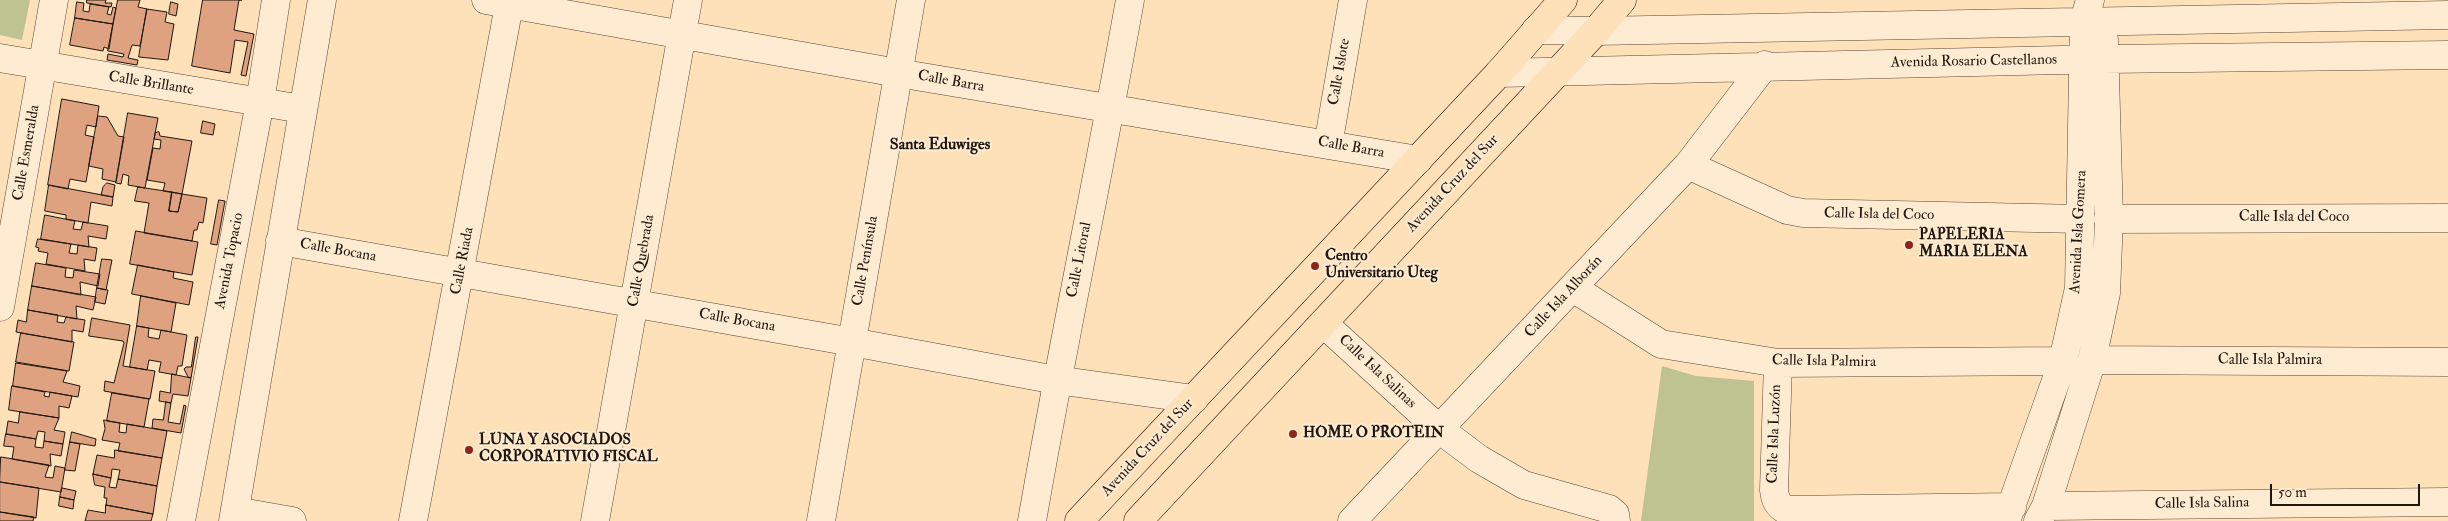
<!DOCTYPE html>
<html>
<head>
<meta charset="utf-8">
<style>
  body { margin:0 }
  #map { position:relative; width:2448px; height:521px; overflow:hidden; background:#fee0b9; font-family:"IM FELL Double Pica",serif }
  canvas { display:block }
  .scale { position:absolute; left:2270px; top:484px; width:150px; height:22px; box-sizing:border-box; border:2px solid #20160d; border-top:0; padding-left:6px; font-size:15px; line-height:18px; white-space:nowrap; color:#20160d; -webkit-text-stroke:4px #feebd2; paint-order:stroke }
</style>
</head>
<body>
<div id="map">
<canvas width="2448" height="521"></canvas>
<div class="scale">50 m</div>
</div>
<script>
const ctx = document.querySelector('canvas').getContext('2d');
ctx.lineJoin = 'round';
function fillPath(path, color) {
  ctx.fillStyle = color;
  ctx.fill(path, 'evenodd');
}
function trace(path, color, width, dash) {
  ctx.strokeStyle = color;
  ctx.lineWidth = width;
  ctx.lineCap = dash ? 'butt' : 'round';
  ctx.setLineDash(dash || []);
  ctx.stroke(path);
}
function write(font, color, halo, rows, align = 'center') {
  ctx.font = font + ' "IM FELL Double Pica",serif';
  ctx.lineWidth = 4;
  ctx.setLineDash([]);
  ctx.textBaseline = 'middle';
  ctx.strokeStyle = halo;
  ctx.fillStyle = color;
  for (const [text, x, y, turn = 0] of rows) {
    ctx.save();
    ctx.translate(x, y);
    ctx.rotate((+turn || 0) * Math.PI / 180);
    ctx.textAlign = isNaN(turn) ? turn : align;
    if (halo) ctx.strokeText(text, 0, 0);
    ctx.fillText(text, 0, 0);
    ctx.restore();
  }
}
fillPath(new Path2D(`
  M 0,0 L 30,0 L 22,40 L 0,35 Z
  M 1662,366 L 1696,376 L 1754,381 L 1754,521 L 1641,521 Z`), '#bec391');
const building = new Path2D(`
  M 87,0 L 106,0 L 105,3 L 112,3 L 111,7 L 87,3 Z
  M 118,0 L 140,0 L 138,7 L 147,9 L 140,46 L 132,45 L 128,58 L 138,60 L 137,65 L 107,60 L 108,54 L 123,57 L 124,54 L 108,51 Z
  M 203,0 L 242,0 L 239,0 L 234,30 L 254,34 L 246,76 L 241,75 L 248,42 L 235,40 L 230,73 L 192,66 Z
  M 77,2 L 84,3 L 83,11 L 89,12 L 90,4 L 109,7 L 107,14 L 111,15 L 113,7 L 116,8 L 113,24 L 75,18 Z
  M 171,2 L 178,4 L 176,16 L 169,14 Z
  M 147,9 L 167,12 L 165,22 L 174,24 L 168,60 L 139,57 Z
  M 75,18 L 113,24 L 109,49 L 104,47 L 103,51 L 70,45 Z
  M 62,99 L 99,106 L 96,127 L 87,125 L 85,135 L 94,137 L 86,182 L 70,179 L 68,189 L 48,185 Z
  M 128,113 L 158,118 L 145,188 L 128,185 L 129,176 L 123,174 L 121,184 L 116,183 Z
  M 98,116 L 107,117 L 118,136 L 124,137 L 116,182 L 102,179 L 103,169 L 89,166 Z
  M 203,121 L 215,124 L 213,135 L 201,133 Z
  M 159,132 L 160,136 L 192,141 L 182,194 L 163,191 L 165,183 L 147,180 L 153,148 L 160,149 L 161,140 L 154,139 L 155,133 Z
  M 107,183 L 115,185 L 113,197 L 101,195 L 103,187 Z
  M 49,185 L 113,197 L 112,206 L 91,202 L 88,223 L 66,219 L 66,215 L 45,211 Z
  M 138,187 L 172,192 L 169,211 L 178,212 L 182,194 L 207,198 L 203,223 L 199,222 L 197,230 L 194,230 L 192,241 L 144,233 L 149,203 L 135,201 Z
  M 172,192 L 182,194 L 178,212 L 169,211 Z
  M 219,200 L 225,201 L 217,245 L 211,244 Z
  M 45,215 L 75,221 L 73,229 L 81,230 L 83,222 L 108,226 L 106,239 L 88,236 L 89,247 L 41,239 Z
  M 136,231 L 198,242 L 192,275 L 130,264 Z
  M 38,239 L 71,244 L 69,253 L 77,254 L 78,245 L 97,248 L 95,261 L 84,259 L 85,271 L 46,264 L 48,253 L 38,251 L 39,248 L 36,247 Z
  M 102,259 L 112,260 L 106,290 L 97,288 Z
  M 36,263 L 66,268 L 65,277 L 73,278 L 74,270 L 100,274 L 98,286 L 80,282 L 81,295 L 32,286 Z
  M 138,265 L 174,272 L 173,278 L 193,282 L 189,305 L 132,294 Z
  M 32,286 L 96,297 L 93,310 L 76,306 L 77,319 L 28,310 Z
  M 97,288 L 108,290 L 105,304 L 95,302 Z
  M 141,296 L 176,303 L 171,332 L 137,326 Z
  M 28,310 L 58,315 L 57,322 L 64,323 L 66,317 L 85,320 L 83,332 L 72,330 L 72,342 L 16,332 L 18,320 L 26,322 Z
  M 92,318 L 130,325 L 123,366 L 155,371 L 150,399 L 104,391 L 105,381 L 114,383 L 124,343 L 123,341 L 89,336 Z
  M 137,326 L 149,328 L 148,337 L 159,339 L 161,330 L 187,335 L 182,366 L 178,366 L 176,375 L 159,372 L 161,362 L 149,360 L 147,370 L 130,367 Z
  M 21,333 L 74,342 L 69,371 L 16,362 Z
  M 196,337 L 198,337 L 191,378 L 188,377 L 184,369 L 186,367 L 191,367 Z
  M 16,363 L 67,371 L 63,382 L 80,386 L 78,397 L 13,386 Z
  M 172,374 L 191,378 L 188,396 L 173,394 L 171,403 L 159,401 L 160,391 L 170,393 Z
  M 12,386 L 45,392 L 44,396 L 49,397 L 50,392 L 72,396 L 69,408 L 59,406 L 59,418 L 9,410 Z
  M 112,393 L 149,399 L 144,427 L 107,421 Z
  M 166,402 L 171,403 L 168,422 L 180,424 L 184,405 L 186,406 L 181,433 L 152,428 L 153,419 L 163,420 Z
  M 20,412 L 59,418 L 54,430 L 65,432 L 63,444 L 44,441 L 45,432 L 38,431 L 36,439 L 6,434 L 8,421 L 18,423 Z
  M 104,420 L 120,423 L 119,432 L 126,433 L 127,424 L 167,431 L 162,458 L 118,451 L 120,443 L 102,440 L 105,429 Z
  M 72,432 L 96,439 L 95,446 L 70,442 Z
  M 6,434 L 36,439 L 35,447 L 43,448 L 44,441 L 63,444 L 61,456 L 50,454 L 51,466 L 12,459 L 14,447 L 4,446 Z
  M 70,442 L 80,444 L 75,471 L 65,470 Z
  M 115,450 L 162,458 L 157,486 L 118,479 L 120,470 L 112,469 L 111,478 L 93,474 L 97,455 L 114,458 Z
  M 1,457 L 49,465 L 45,477 L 53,478 L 55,466 L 65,468 L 61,492 L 0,482 Z
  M 93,474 L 111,478 L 109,487 L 116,488 L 118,479 L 157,486 L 153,514 L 106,505 L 107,498 L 104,498 L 105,487 L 95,485 Z
  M 0,482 L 39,488 L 36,518 L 0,512 Z
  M 62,488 L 76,491 L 74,500 L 60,497 Z
  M 60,497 L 74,500 L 73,509 L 59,506 Z
  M 106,505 L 153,514 L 151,521 L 85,521 L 88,510 L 105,513 Z
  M 0,512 L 34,517 L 33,521 L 0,521 Z`);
fillPath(building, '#dea280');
trace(building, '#20160d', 1);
const minor = new Path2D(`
  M 486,0 L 898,73 L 1418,160
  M 1536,30 L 1596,31 L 2448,15
  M 0,58 L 302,109
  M 1499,73 L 2105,59 L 2448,55
  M 1328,145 L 1353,0
  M 1688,165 L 1787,210 L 1803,213 L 2081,219
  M 2109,219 L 2448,218
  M 280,241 L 852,342 L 1056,380 L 1194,399
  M 1573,288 L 1661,344 L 1778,363 L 2063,361
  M 0,307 L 54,0
  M 1323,323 L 1439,429 L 1479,459 L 1524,485 L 1609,509 L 1615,514 L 1616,521
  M 2092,360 L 2448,362
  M 1778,363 L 1774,490 C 1775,499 1777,505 1786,510 L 2012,507
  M 2046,506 L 2448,502
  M 235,511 L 292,521
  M 181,521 L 260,102 L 276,0
  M 233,521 L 322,0
  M 413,521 L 510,0
  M 595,521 L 688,0
  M 821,521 L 911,0
  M 1032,521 C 1062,347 1099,174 1130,0
  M 1352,521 L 1688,165 L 1765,65
  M 2006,521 L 2063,361 L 2079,288 L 2084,21 L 2090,0
  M 2038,521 L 2046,506 L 2092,360 L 2106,293 L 2109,219 L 2104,40`);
const major = new Path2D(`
  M 1079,521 L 1499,73 L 1563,0
  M 1138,521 L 1596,31 L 1622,0`);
trace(minor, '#584838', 29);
trace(major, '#20160d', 29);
trace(minor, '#feebd2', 28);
trace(major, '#fee0b9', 28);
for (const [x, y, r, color] of [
  [1909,245,5,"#8f2418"],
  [1315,266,5,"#8f2418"],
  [1293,434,5,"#8f2418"],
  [469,450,5,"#8f2418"]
]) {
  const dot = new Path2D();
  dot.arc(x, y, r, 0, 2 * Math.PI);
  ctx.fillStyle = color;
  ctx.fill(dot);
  trace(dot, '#feebd2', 2);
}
write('15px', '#20160d', '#feebd2', [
  ["Avenida Rosario Castellanos",1974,62,-1],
  ["Calle Islote",1340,72,-80],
  ["Calle Barra",951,82,10],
  ["Calle Brillante",151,84,9],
  ["Calle Barra",1351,148,10],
  ["Calle Esmeralda",27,153,-80],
  ["Avenida Cruz del Sur",1453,184,-47],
  ["Calle Isla del Coco",1879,215,1],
  ["Calle Isla del Coco",2294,218],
  ["Avenida Isla Gomera",2079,232,-87],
  ["Calle Bocana",338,251,10],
  ["Calle Litoral",1080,260,-79],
  ["Avenida Topacio",230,261,-79],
  ["Calle Riada",463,261,-79],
  ["Calle Quebrada",642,261,-80],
  ["Calle Península",866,261,-80],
  ["Calle Isla Alborán",1564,297,-47],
  ["Calle Bocana",737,321,10],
  ["Calle Isla Palmira",2270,361],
  ["Calle Isla Palmira",1824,362,1],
  ["Calle Isla Salinas",1377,372,43],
  ["Calle Isla Luzón",1775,434,-88],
  ["Avenida Cruz del Sur",1148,448,-47],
  ["Calle Isla Salina",2202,504,-1]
]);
write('bold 15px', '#20160d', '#feebd2', [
  ["PAPELERIA",1919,236],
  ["MARIA ELENA",1919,253],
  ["Centro",1325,257],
  ["Universitario Uteg",1325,274],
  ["HOME O PROTEIN",1303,434],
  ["LUNA Y ASOCIADOS",479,441],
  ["CORPORATIVIO FISCAL",479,458]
], 'left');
write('bold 16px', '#20160d', '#feebd2', [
  ["Santa Eduwiges",940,146]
]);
</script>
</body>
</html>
